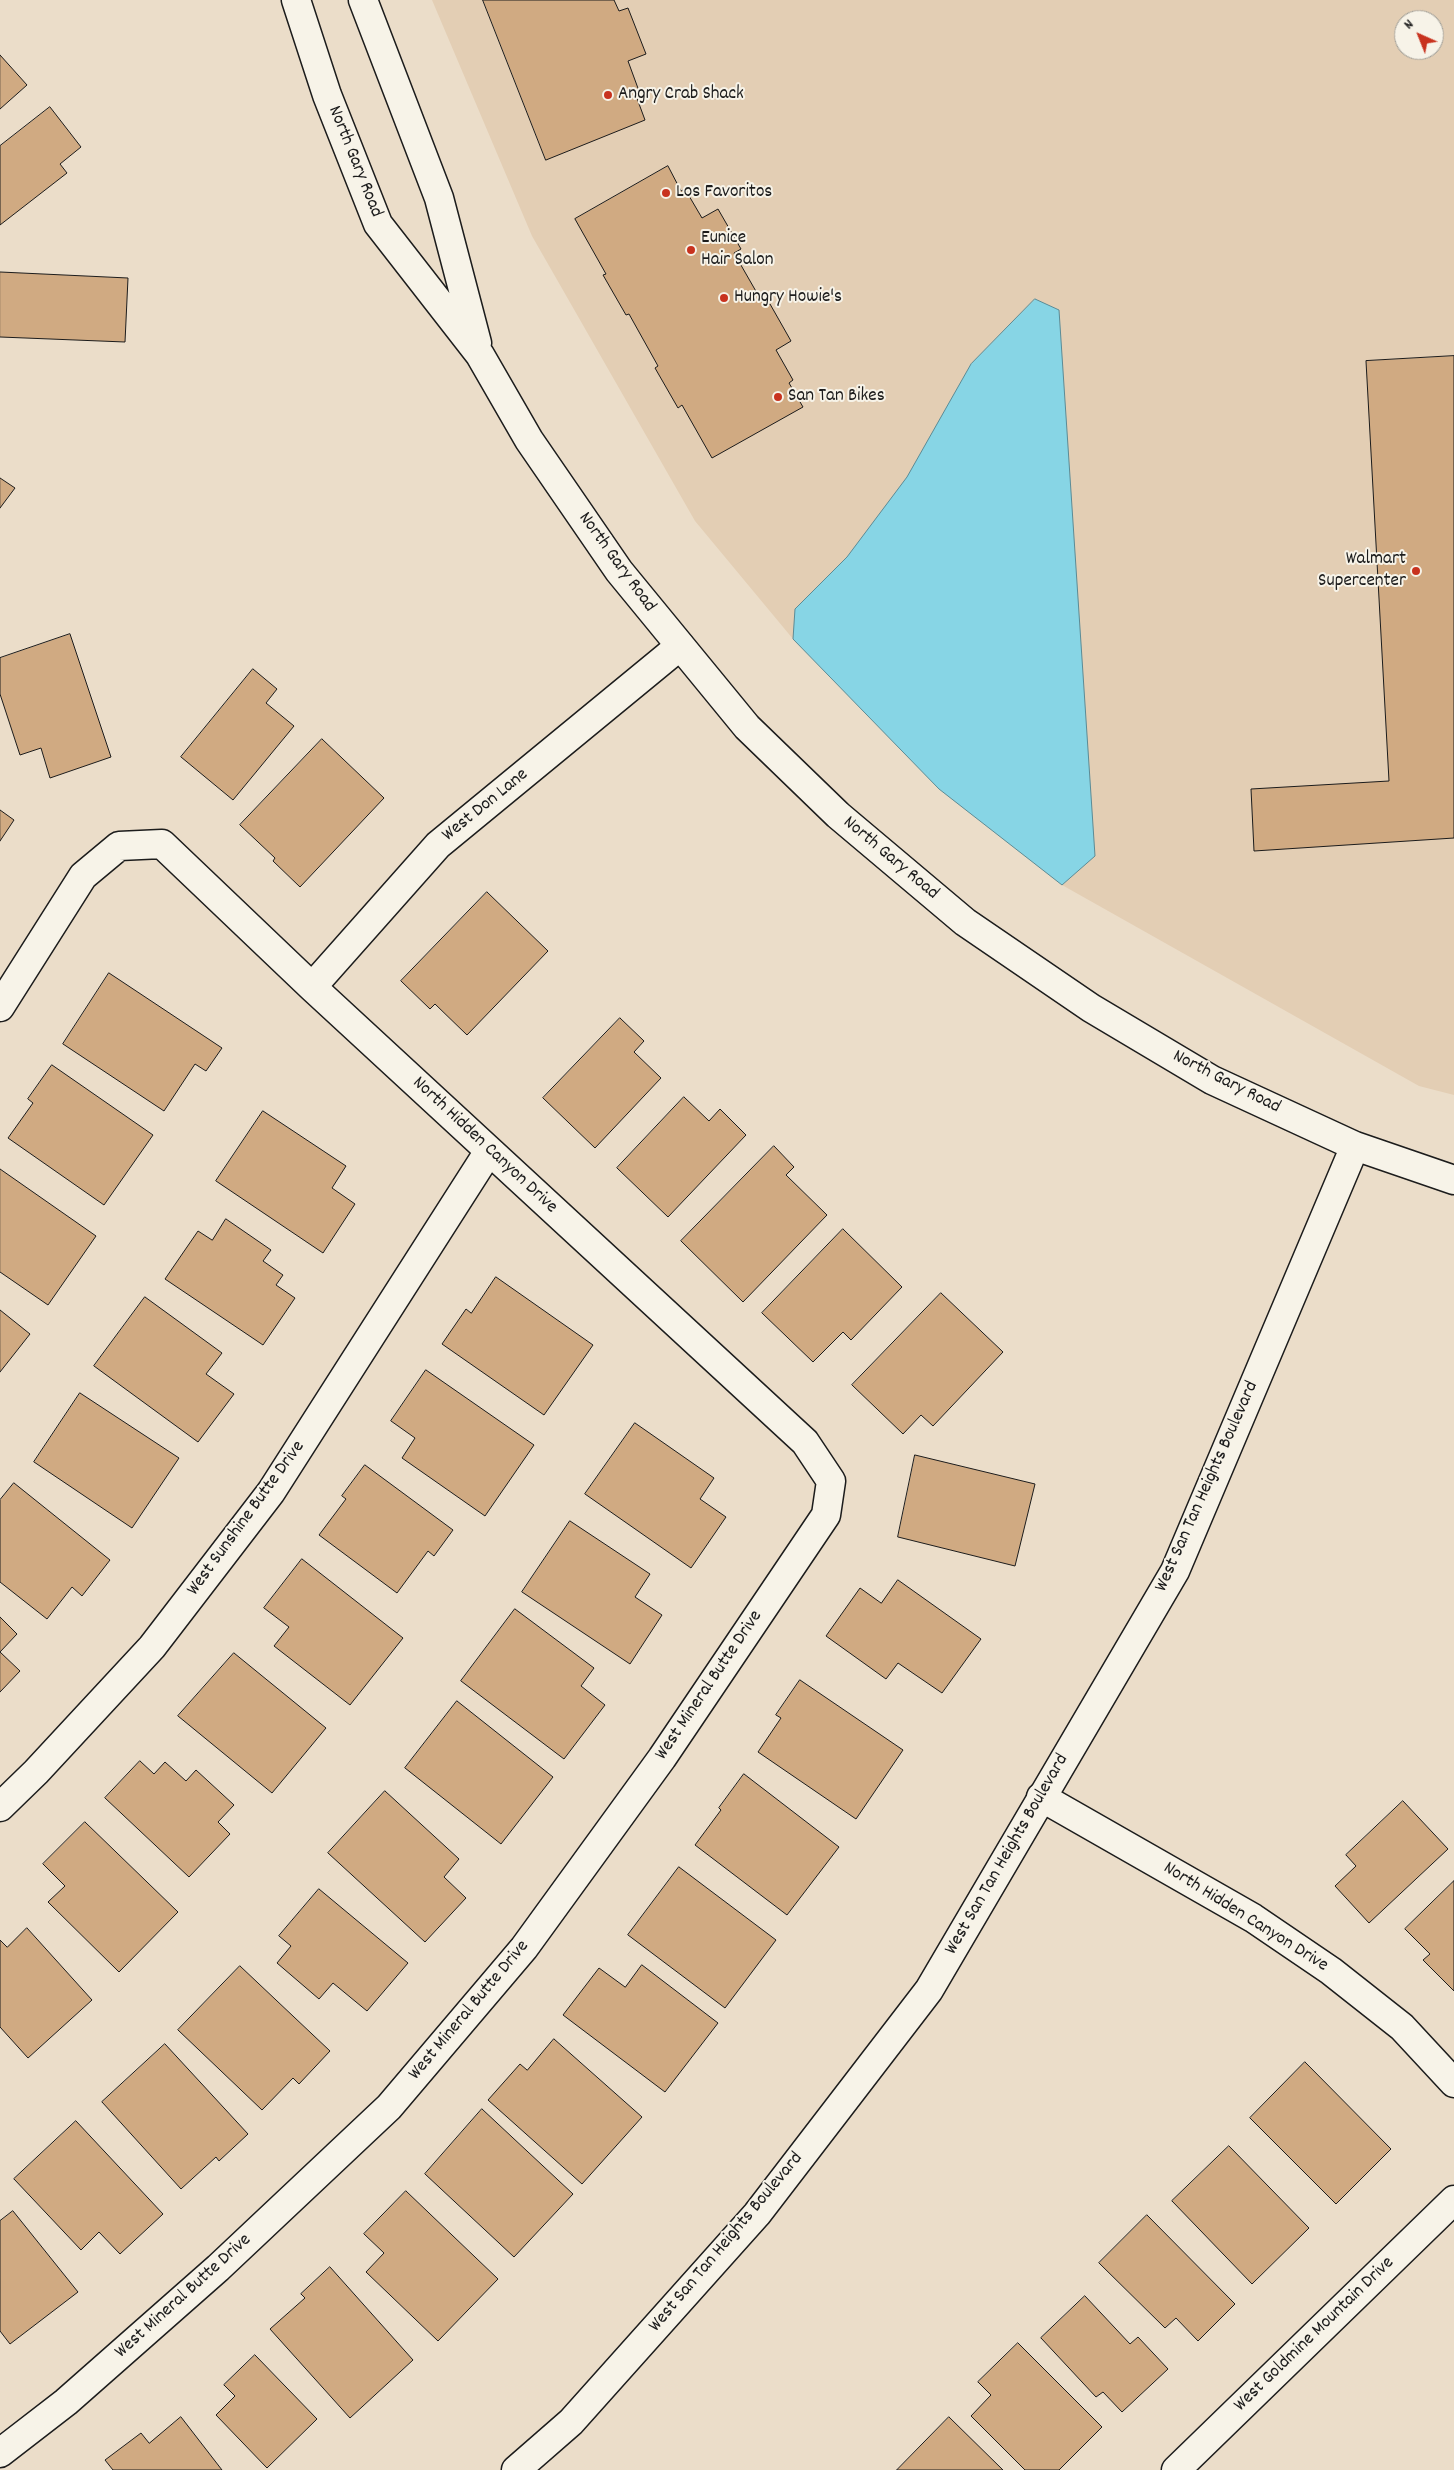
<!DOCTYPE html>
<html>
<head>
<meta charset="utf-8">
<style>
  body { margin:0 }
  #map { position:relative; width:1454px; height:2470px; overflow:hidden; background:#ebddc9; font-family:Dekko,sans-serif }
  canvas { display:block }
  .north { position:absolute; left:1394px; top:10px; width:50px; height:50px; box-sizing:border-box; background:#f7f3e8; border:1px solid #9f9d96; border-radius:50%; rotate:316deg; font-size:14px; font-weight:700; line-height:20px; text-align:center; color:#1c1c1c }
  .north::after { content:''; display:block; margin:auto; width:18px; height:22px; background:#c8321e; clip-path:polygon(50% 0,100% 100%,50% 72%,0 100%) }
</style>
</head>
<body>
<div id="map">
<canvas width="1454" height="2470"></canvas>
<div class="north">N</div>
</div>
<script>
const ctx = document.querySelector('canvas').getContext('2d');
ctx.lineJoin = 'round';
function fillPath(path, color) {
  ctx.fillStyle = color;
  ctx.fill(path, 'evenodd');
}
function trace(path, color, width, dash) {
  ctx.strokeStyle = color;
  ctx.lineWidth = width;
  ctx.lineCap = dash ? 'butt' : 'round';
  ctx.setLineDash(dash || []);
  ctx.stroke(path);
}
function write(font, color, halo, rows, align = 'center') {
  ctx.font = font + ' Dekko,sans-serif';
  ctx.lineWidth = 4;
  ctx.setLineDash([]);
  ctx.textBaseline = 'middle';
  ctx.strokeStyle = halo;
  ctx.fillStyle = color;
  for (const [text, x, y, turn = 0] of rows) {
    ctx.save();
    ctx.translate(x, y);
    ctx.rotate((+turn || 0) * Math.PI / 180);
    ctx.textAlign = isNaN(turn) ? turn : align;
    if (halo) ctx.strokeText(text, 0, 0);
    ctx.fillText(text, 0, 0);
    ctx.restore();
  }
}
fillPath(new Path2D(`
  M 432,0 L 1454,0 L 1454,1095 L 1419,1086 L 1062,885 L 939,789 L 793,639 L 695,521 L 532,236 ZM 1404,20 L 1434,20 L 1434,50 L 1404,50 Z`), '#e3ceb4');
const water = new Path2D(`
  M 1035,299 L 1059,310 L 1095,856 L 1062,885 L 939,789 L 793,639 L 795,609 L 847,557 L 907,477 L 971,364 Z`);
fillPath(water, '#87d5e5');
trace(water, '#5c8b95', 1);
const building = new Path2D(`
  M 483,0 L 614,0 L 619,11 L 628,8 L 646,54 L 628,61 L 639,91 L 635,93 L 645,120 L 546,160 Z
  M 0,55 L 27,85 L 0,109 Z
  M 50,107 L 81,147 L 60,164 L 67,173 L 0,225 L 0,146 Z
  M 668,166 L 681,191 L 685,189 L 702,218 L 718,209 L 741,249 L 734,253 L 765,307 L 770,304 L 791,341 L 776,350 L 793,380 L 789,383 L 803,407 L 712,458 L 682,405 L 678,408 L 655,368 L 658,366 L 629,314 L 626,315 L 603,275 L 606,274 L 575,219 Z
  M 0,272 L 128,278 L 125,342 L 0,337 Z
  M 1454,356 L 1454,838 L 1254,851 L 1251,789 L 1389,781 L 1366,361 Z
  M 0,478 L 15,488 L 0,508 Z
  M 70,634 L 111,757 L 50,778 L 41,748 L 20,755 L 0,694 L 0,658 Z
  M 253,669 L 277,689 L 266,703 L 294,726 L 233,800 L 181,757 Z
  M 322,739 L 384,798 L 300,887 L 273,861 L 275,858 L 240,825 Z
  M 0,810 L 14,820 L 0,841 Z
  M 487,892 L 548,951 L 467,1035 L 435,1004 L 430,1009 L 401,981 Z
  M 109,973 L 222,1048 L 206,1071 L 195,1064 L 164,1111 L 63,1044 Z
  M 620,1018 L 644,1041 L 634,1052 L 661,1078 L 595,1148 L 543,1098 Z
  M 52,1065 L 153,1135 L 104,1205 L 8,1138 L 33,1103 L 28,1099 Z
  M 684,1097 L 709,1121 L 720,1109 L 746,1135 L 668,1217 L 617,1168 Z
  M 263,1111 L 346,1166 L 332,1188 L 355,1204 L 323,1253 L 216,1181 Z
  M 774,1146 L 794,1167 L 786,1175 L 827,1215 L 743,1302 L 681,1241 Z
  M 0,1169 L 96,1236 L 48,1305 L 0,1272 Z
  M 226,1219 L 271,1250 L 263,1261 L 283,1275 L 276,1285 L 295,1298 L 263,1345 L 165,1279 L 198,1231 L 212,1240 Z
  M 843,1229 L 902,1287 L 851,1340 L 843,1332 L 813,1362 L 762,1313 Z
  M 496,1277 L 593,1345 L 544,1415 L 442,1344 L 466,1309 L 471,1313 Z
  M 941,1293 L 1003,1352 L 933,1426 L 921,1415 L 903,1434 L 852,1385 Z
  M 145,1297 L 222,1353 L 206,1374 L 234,1394 L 198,1442 L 94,1366 Z
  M 0,1310 L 30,1334 L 0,1372 Z
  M 426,1370 L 534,1445 L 485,1516 L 402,1458 L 415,1438 L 391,1421 Z
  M 80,1393 L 179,1458 L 132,1528 L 34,1462 Z
  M 635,1423 L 714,1478 L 700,1499 L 726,1517 L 691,1568 L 585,1494 Z
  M 915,1455 L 1035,1484 L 1015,1566 L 898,1537 Z
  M 365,1465 L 453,1530 L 434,1556 L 428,1551 L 397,1593 L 319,1535 L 346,1499 L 342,1496 Z
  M 14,1483 L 110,1560 L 82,1596 L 72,1587 L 47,1619 L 0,1582 L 0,1500 Z
  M 570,1521 L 650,1574 L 635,1597 L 662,1615 L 630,1664 L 522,1592 Z
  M 302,1559 L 403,1638 L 350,1705 L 274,1646 L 289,1627 L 264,1608 Z
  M 898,1580 L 981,1639 L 942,1693 L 898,1663 L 886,1679 L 826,1636 L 860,1588 L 881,1603 Z
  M 515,1609 L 594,1668 L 581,1686 L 605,1705 L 564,1759 L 461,1681 Z
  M 0,1617 L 17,1634 L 0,1652 Z
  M 0,1652 L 20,1671 L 0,1692 Z
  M 234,1653 L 326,1728 L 272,1793 L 178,1716 Z
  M 800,1680 L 903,1750 L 856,1819 L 758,1752 L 781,1718 L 776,1715 Z
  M 457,1701 L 553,1777 L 501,1844 L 405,1768 Z
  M 140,1761 L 154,1774 L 165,1762 L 186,1781 L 196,1770 L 234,1805 L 218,1822 L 230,1834 L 189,1877 L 105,1798 Z
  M 744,1774 L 839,1847 L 787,1915 L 695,1845 L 721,1810 L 719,1808 Z
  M 385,1791 L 459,1859 L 444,1877 L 466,1898 L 425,1942 L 328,1853 Z
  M 1403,1801 L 1448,1849 L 1369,1923 L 1335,1886 L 1356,1866 L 1346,1855 Z
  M 85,1822 L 178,1912 L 119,1972 L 48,1902 L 65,1886 L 43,1864 Z
  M 679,1867 L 776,1940 L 725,2008 L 628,1935 Z
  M 1454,1881 L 1454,1991 L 1423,1960 L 1430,1954 L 1405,1929 Z
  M 319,1889 L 408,1963 L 367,2011 L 333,1983 L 319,1999 L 277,1963 L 291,1946 L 279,1936 Z
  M 27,1928 L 92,2000 L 28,2058 L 0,2027 L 0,1940 L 7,1947 Z
  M 642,1965 L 718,2023 L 665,2092 L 563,2015 L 599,1968 L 625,1987 Z
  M 240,1966 L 330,2051 L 299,2084 L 293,2078 L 262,2110 L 178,2030 Z
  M 554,2039 L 642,2117 L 582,2184 L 488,2100 L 520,2064 L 527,2070 Z
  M 165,2044 L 248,2134 L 219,2161 L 216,2157 L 181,2189 L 102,2102 Z
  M 1305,2062 L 1391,2149 L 1336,2204 L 1250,2118 Z
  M 482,2109 L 573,2194 L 514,2257 L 425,2174 Z
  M 76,2121 L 163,2214 L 120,2254 L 99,2232 L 81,2250 L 14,2179 Z
  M 1229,2146 L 1309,2228 L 1252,2284 L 1172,2201 Z
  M 406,2191 L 498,2279 L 438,2341 L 366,2272 L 384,2253 L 364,2234 Z
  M 13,2211 L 78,2292 L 10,2344 L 0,2331 L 0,2221 Z
  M 1147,2215 L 1235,2304 L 1198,2341 L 1176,2318 L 1165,2328 L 1099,2263 Z
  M 330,2267 L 413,2360 L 350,2418 L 270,2329 L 305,2298 L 301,2294 Z
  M 1085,2296 L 1130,2344 L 1138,2337 L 1168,2369 L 1122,2412 L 1103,2392 L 1096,2397 L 1041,2338 Z
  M 1018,2343 L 1102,2427 L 1059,2470 L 1025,2470 L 971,2416 L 991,2395 L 978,2382 Z
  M 255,2355 L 317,2419 L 267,2468 L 216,2415 L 235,2396 L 224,2385 Z
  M 181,2417 L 222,2470 L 113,2470 L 105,2460 L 141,2433 L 149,2443 Z
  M 949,2417 L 1003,2470 L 897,2470 Z`);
fillPath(building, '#d0aa82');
trace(building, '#1c1c1c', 1);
const street = new Path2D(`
  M 312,987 L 438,845 L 680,646
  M 0,1007 L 83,876 L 119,846 L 162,844 L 312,987 L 805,1442 L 831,1481 L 826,1515 L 662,1758 L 524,1948 L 389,2107 L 218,2268 L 66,2402 L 0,2453
  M 1041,1797 L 1253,1918 L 1331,1971 L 1402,2027 L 1454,2083
  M 0,1807 L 36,1772 L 152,1647 L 271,1492 L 489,1151
  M 1176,2470 L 1454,2200`);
const secondary = new Path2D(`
  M 296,0 L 327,95 L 378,224 L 480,355 L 529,440 L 619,571 L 747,727 L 838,815 L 965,922 L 1091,1008 L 1212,1080 L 1355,1146 L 1454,1180
  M 363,0 L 439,198 L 477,343
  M 516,2470 L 571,2422 L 757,2214 L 929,1990 L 1175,1571 L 1355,1146`);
trace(street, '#1c1c1c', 31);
trace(secondary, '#1c1c1c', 31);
trace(street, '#f7f3e8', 28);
trace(secondary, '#f7f3e8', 28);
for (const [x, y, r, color] of [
  [608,95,5,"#c8321e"],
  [666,193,5,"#c8321e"],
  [691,250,5,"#c8321e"],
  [724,298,5,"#c8321e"],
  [778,397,5,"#c8321e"],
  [1416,571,5,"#c8321e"]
]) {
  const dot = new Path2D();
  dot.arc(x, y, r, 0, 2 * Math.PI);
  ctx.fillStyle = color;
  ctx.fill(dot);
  trace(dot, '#f7f3e8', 2);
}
write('19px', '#1c1c1c', '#f7f3e8', [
  ["Angry Crab Shack",618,95],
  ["Los Favoritos",676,193],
  ["Eunice",701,239],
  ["Hair Salon",701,261],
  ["Hungry Howie's",734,298],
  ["San Tan Bikes",788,397],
  ["Walmart",1406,560,"right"],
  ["Supercenter",1406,582,"right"]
], 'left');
write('19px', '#1c1c1c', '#f7f3e8', [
  ["North Gary Road",354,162,68],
  ["North Gary Road",616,563,54],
  ["West Don Lane",486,806,-39],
  ["North Gary Road",890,859,40],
  ["North Gary Road",1226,1083,27],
  ["North Hidden Canyon Drive",484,1146,43],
  ["West San Tan Heights Boulevard",1208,1487,-66],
  ["West Sunshine Butte Drive",247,1519,-54],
  ["West Mineral Butte Drive",710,1686,-56],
  ["West San Tan Heights Boulevard",1008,1855,-60],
  ["North Hidden Canyon Drive",1245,1918,32],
  ["West Mineral Butte Drive",470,2011,-50],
  ["West San Tan Heights Boulevard",727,2243,-50],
  ["West Mineral Butte Drive",184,2297,-42],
  ["West Goldmine Mountain Drive",1315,2335,-44]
]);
</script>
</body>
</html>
